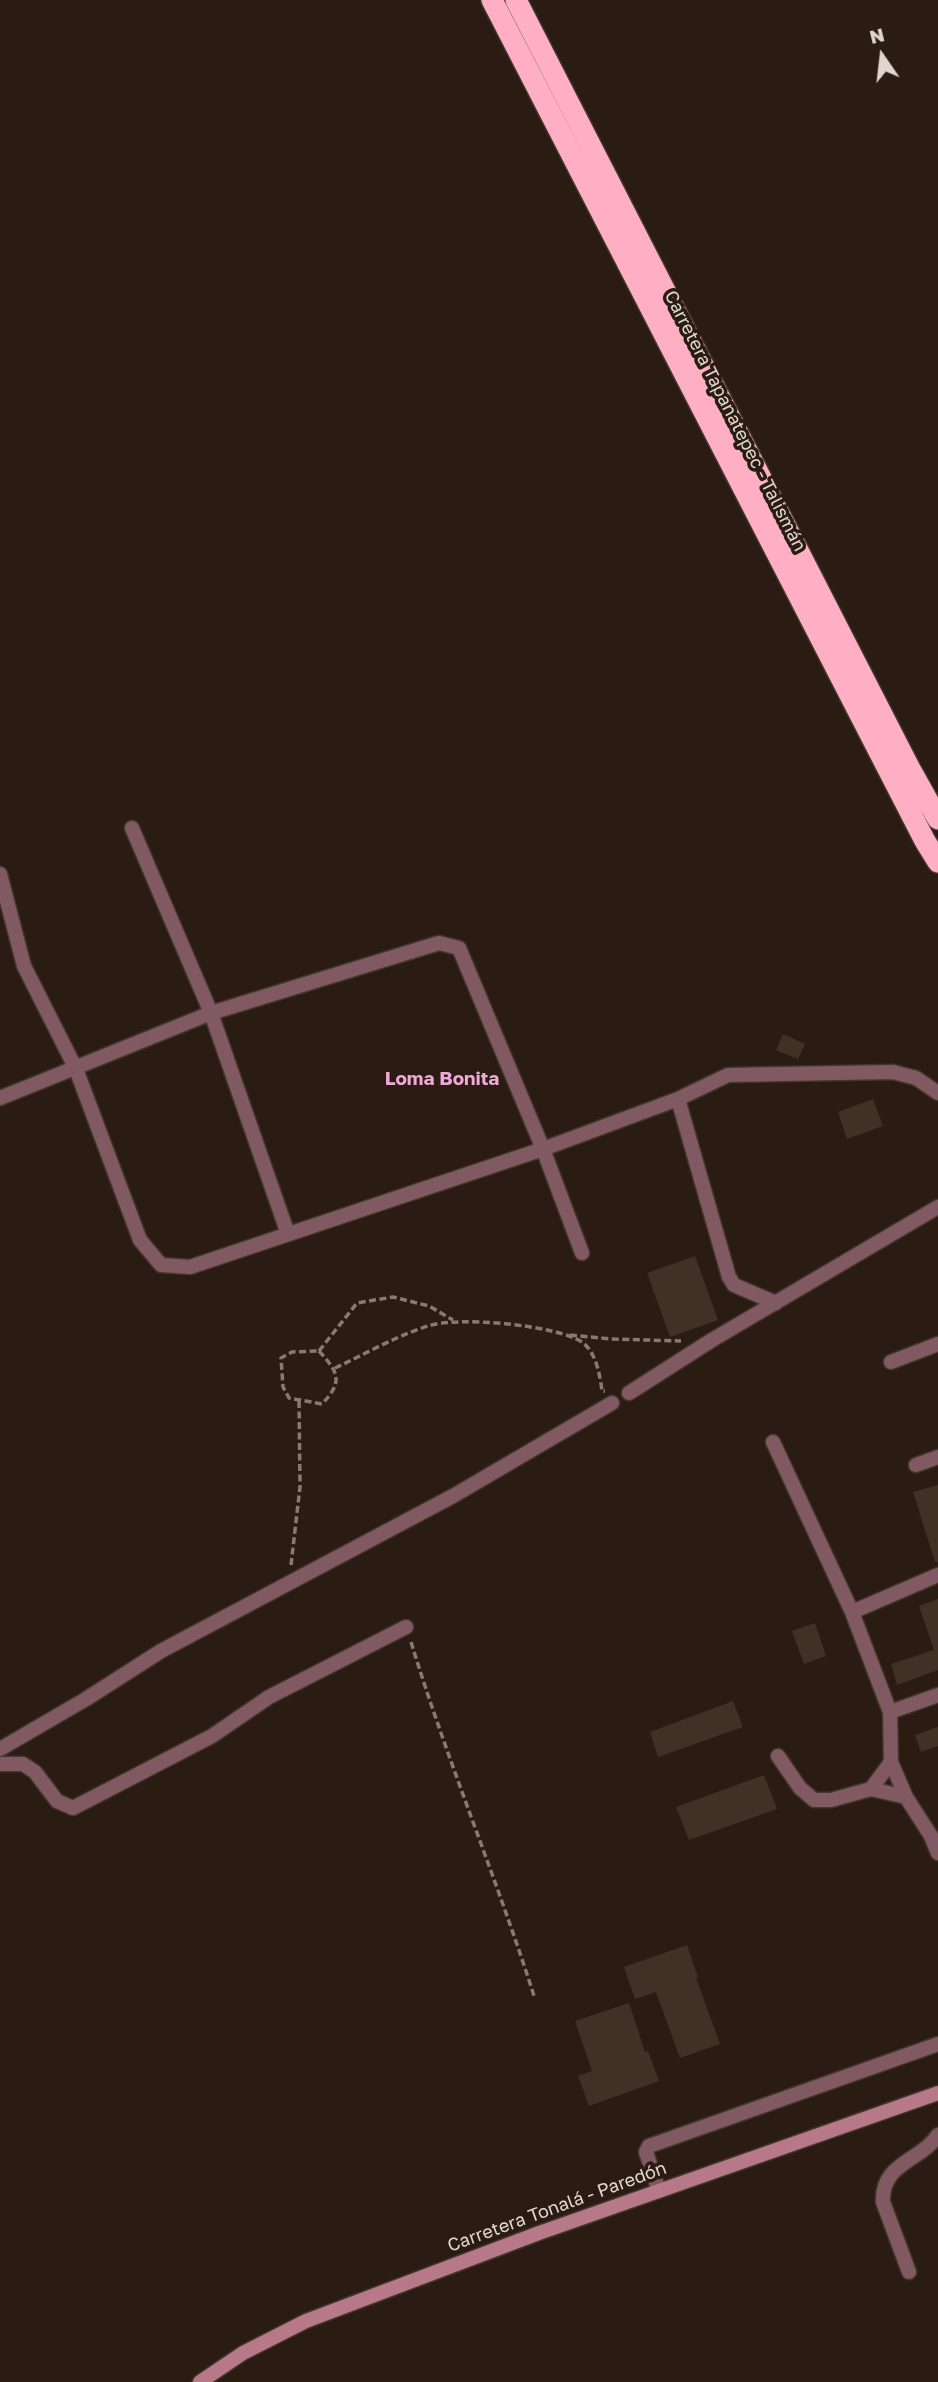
<!DOCTYPE html>
<html>
<head>
<meta charset="utf-8">
<style>
  body { margin:0 }
  #map { position:relative; width:938px; height:2382px; overflow:hidden; background:#2a1c12; font-family:"Golos Text",sans-serif }
  canvas { display:block }
  .north { position:absolute; left:847px; top:21px; width:70px; height:70px; -webkit-text-stroke:5px #2a1c12; paint-order:stroke; rotate:346deg; font-size:19px; font-weight:700; line-height:28px; text-align:center; color:#e1d6cf }
  .north::after { content:''; display:block; margin:auto; width:24px; height:32px; background:#e1d6cf; clip-path:polygon(50% 0,100% 100%,50% 72%,0 100%) }
</style>
</head>
<body>
<div id="map">
<canvas width="938" height="2382"></canvas>
<div class="north">N</div>
</div>
<script>
const ctx = document.querySelector('canvas').getContext('2d');
ctx.lineJoin = 'round';
function fillPath(path, color) {
  ctx.fillStyle = color;
  ctx.fill(path, 'evenodd');
}
function trace(path, color, width, dash) {
  ctx.strokeStyle = color;
  ctx.lineWidth = width;
  ctx.lineCap = dash ? 'butt' : 'round';
  ctx.setLineDash(dash || []);
  ctx.stroke(path);
}
function write(font, color, halo, rows, align = 'center') {
  ctx.font = font + ' "Golos Text",sans-serif';
  ctx.lineWidth = 7;
  ctx.setLineDash([]);
  ctx.textBaseline = 'middle';
  ctx.strokeStyle = halo;
  ctx.fillStyle = color;
  for (const [text, x, y, turn = 0] of rows) {
    ctx.save();
    ctx.translate(x, y);
    ctx.rotate((+turn || 0) * Math.PI / 180);
    ctx.textAlign = isNaN(turn) ? turn : align;
    if (halo) ctx.strokeText(text, 0, 0);
    ctx.fillText(text, 0, 0);
    ctx.restore();
  }
}
fillPath(new Path2D(`
  M 783,1034 L 805,1044 L 798,1059 L 776,1050 Z
  M 873,1099 L 883,1126 L 847,1139 L 838,1112 Z
  M 695,1256 L 718,1320 L 670,1337 L 647,1273 Z
  M 938,1485 L 938,1562 L 935,1562 L 913,1492 Z
  M 938,1599 L 938,1670 L 897,1685 L 891,1664 L 934,1650 L 919,1606 Z
  M 815,1623 L 826,1656 L 804,1664 L 792,1631 Z
  M 733,1701 L 743,1727 L 658,1757 L 650,1732 Z
  M 938,1727 L 938,1746 L 921,1752 L 915,1735 Z
  M 764,1775 L 777,1809 L 689,1840 L 676,1807 Z
  M 687,1945 L 698,1977 L 696,1978 L 720,2044 L 680,2058 L 656,1992 L 635,1999 L 624,1967 Z
  M 629,2003 L 645,2052 L 648,2051 L 659,2081 L 589,2106 L 578,2076 L 592,2071 L 575,2021 Z`), '#403126');
const street = new Path2D(`
  M 132,828 L 211,1013 L 288,1234
  M 0,874 L 24,966 L 76,1069 L 140,1240 L 161,1265 L 190,1267 L 543,1149 L 678,1099 L 728,1075 L 893,1072 L 916,1078 L 938,1093
  M 0,1098 L 211,1013 L 439,943 L 459,948 L 543,1149 L 582,1253
  M 678,1099 L 729,1277 L 734,1285 L 776,1303
  M 891,1362 L 938,1344
  M 629,1393 L 712,1340 L 938,1207
  M 773,1442 L 852,1612 L 890,1712 L 891,1762 L 906,1797 L 931,1836 L 938,1853
  M 916,1465 L 938,1457
  M 852,1612 L 938,1575
  M 890,1712 L 938,1695
  M 0,1749 L 86,1699 L 161,1651 L 453,1496 L 612,1403
  M 778,1756 L 800,1788 L 814,1800 L 831,1800 L 871,1789 L 891,1762
  M 0,1764 L 23,1764 L 35,1772 L 57,1801 L 73,1808 L 212,1736 L 269,1697 L 406,1627
  M 871,1789 L 906,1797
  M 659,2191 L 646,2152 L 649,2146 L 938,2044
  M 909,2272 L 883,2202 C 881,2163 921,2161 938,2135`);
const secondary = new Path2D(`
  M 200,2382 L 243,2353 L 306,2321 L 539,2233 L 938,2093`);
const highway = new Path2D(`
  M 492,0 L 925,841 L 938,862
  M 516,0 L 910,769 L 938,819`);
trace(street, '#44362c', 17);
trace(secondary, '#44362c', 17);
trace(highway, '#44362c', 24);
trace(new Path2D(`
  M 570,1335 L 611,1339 L 681,1341
  M 319,1351 C 338,1372 344,1381 322,1404 L 289,1398 L 283,1387 L 281,1358 L 292,1352 Z
  M 319,1351 L 357,1303 L 393,1297 L 429,1306 L 453,1320
  M 335,1368 C 365,1354 396,1336 428,1326 C 458,1316 556,1325 582,1342 C 596,1352 600,1375 602,1391 L 605,1391
  M 291,1565 L 300,1487 L 299,1400
  M 411,1642 C 448,1763 497,1879 535,1999`), '#867a71', 3.5, [7, 3.5]);
trace(street, '#805963', 14);
trace(secondary, '#b77989', 14);
trace(highway, '#feafc3', 21);
write('18px', '#e1d6cf', '#2a1c12', [
  ["Carretera Tapanatepec - Talismán",735,421,63],
  ["Carretera Tonalá - Paredón",557,2207,-20]
]);
write('bold 19px', '#f0a9d6', '#2a1c12', [
  ["Loma Bonita",442,1079]
]);
</script>
</body>
</html>
